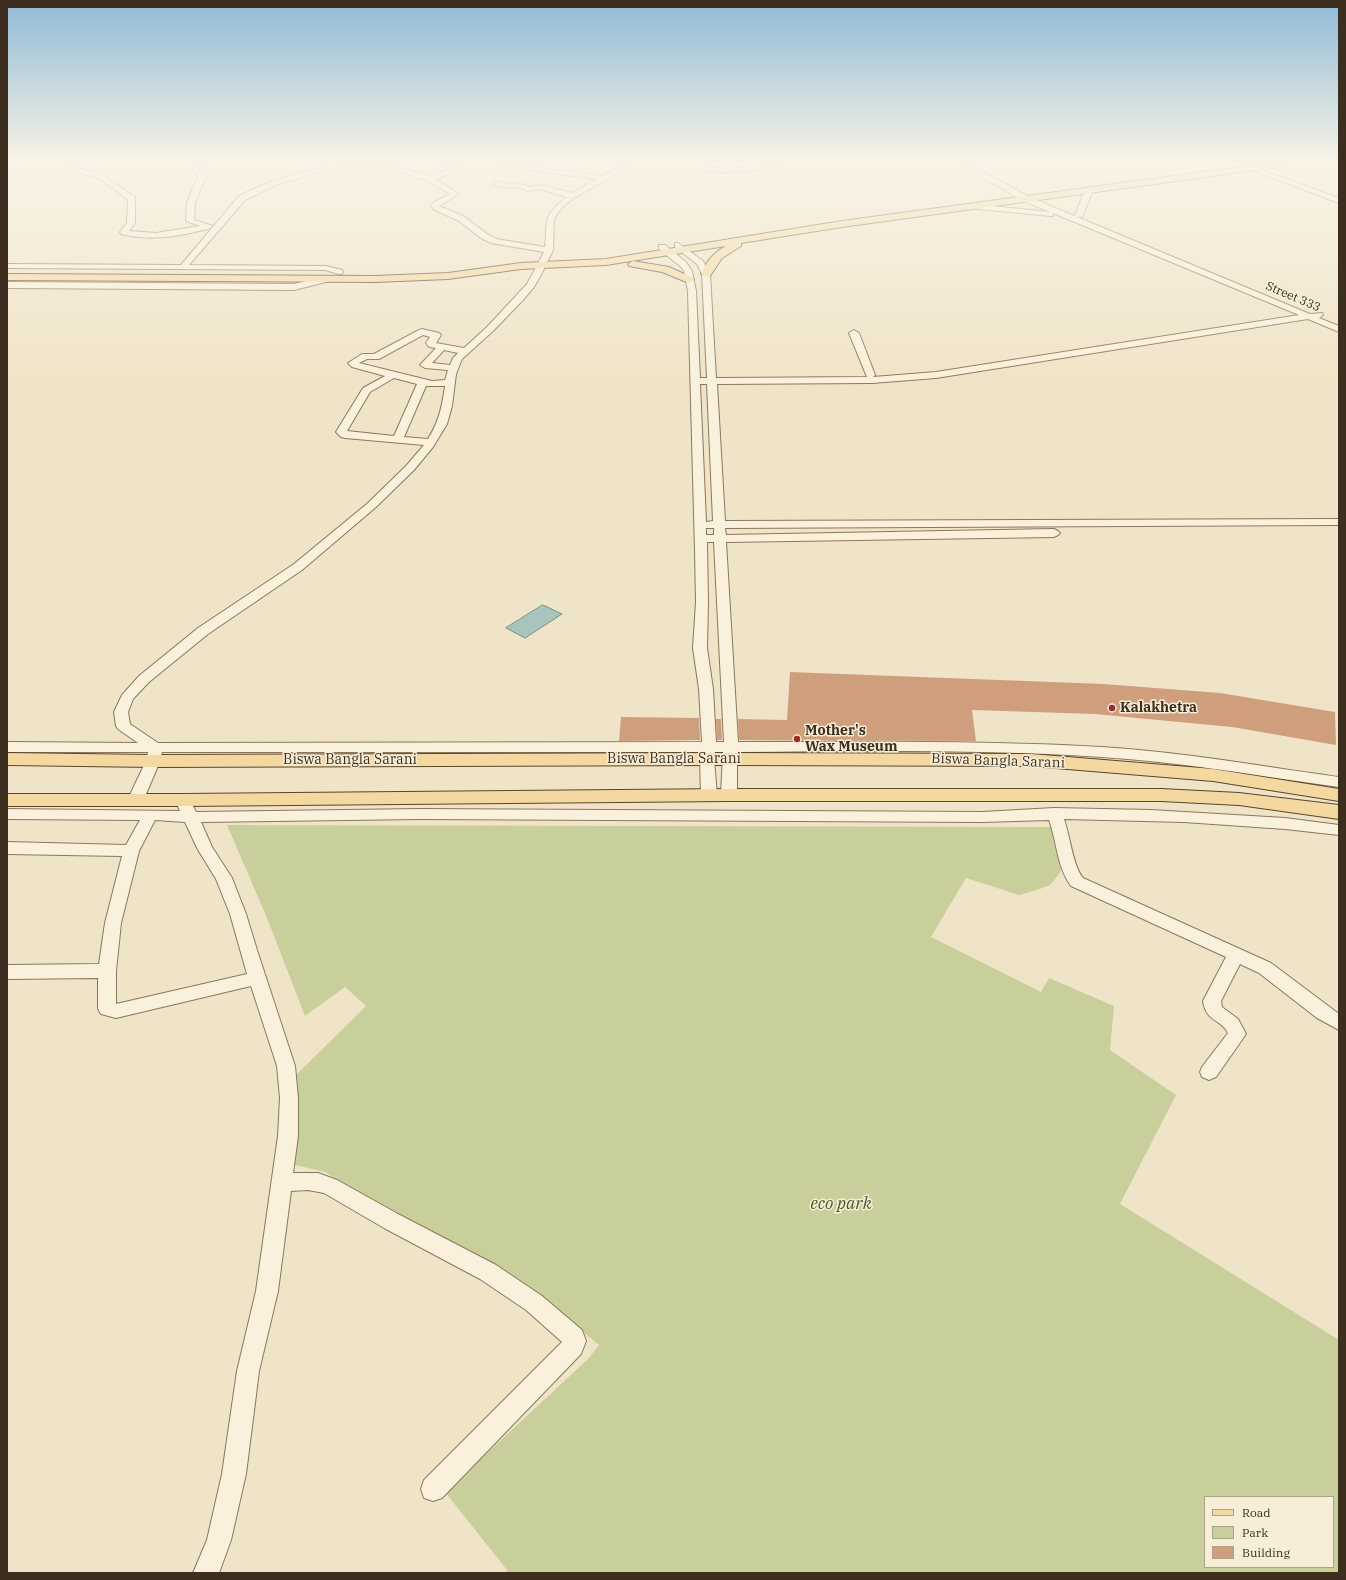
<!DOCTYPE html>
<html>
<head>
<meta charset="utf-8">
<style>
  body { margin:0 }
  #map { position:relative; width:1346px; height:1580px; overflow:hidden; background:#f0e4c8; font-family:"IBM Plex Serif",serif }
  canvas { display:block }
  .frame { position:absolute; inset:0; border:8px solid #3d2e20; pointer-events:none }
  .legend { position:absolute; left:1204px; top:1496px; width:130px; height:72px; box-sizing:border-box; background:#f7eed8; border:1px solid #ada18e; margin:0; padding:5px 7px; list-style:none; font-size:12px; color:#3d2e20 }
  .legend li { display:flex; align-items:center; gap:8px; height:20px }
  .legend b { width:20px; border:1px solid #ada18e }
</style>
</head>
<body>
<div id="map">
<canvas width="1346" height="1580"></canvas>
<div class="frame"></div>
<ul class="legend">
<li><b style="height:5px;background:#f3d9a0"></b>Road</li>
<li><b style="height:11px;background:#c9cf9b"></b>Park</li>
<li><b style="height:11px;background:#cf9f7d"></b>Building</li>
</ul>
</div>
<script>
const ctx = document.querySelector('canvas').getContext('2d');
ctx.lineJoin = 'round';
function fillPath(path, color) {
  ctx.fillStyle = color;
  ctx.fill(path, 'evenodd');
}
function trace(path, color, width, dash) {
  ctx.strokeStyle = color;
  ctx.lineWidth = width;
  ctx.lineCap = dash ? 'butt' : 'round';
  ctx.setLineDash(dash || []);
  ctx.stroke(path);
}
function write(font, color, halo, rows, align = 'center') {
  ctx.font = font + ' "IBM Plex Serif",serif';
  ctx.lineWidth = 3;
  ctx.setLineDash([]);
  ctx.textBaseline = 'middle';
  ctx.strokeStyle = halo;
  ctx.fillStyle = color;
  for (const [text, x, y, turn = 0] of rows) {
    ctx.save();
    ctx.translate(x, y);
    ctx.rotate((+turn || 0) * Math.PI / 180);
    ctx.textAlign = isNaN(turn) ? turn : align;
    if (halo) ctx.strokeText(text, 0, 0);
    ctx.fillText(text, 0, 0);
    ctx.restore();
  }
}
fillPath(new Path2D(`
  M 227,825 L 1052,827 L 1065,862 L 1059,874 L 1050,885 L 1037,890 L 1019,895 L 966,878 L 931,937 L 1041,992 L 1049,978 L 1114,1006 L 1110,1050 L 1176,1095 L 1120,1204 L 1339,1340 L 1339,1573 L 505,1573 L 507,1570 L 445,1492 L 588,1359 L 599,1345 L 534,1292 L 389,1211 L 325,1172 L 295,1165 L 293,1078 L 366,1006 L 345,987 L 305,1016 L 267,918 ZM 1205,1497 L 1333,1497 L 1333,1567 L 1205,1567 Z`), '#c9cf9b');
const water = new Path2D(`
  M 543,605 L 562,614 L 525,638 L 506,628 Z`);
fillPath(water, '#a9c4bc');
trace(water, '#6f938a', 1);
fillPath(new Path2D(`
  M 790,672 L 1104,684 L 1220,693 L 1335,712 L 1336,745 L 1232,727 L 1095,714 L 972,710 L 976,741 L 739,740 L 738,719 L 787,720 Z
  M 621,717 L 699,718 L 700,740 L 619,741 Z
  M 716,719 L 721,719 L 722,740 L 717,740 Z`), '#cf9f7d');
const minor = new Path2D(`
  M 76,163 L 85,163 L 76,167 L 103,175 L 135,197 L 135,223 L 129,231 L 156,233 L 200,226 L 186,221 L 187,203 L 198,176 L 192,170 L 200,163 L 207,163 L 199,170 L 206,176 L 195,203 L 194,220 L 213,226 C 209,230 201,230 195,232 C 170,238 146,240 121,234 L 120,232 L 127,223 L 128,200 L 99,178 L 80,173 L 67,167 Z
  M 344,163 L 400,168 L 431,176 L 452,168 L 438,164 L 437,163 L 457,165 L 460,163 L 468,163 L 461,168 L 436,179 L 459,194 L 439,206 L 465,217 L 487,234 L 496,239 L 545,247 C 548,217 542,217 567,197 L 540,189 L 529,191 L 517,187 L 510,188 L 494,185 L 494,181 L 510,184 L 518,183 L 530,187 L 540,185 L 572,193 L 596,179 L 493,165 L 490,163 L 506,163 L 602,176 L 625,163 L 632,163 C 613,182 564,194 554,220 L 553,250 L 542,273 L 534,287 L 523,300 L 493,331 L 462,359 L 456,374 L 452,406 L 447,424 L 433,447 L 414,470 L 376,507 L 302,570 L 208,634 L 149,682 L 133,699 L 128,712 L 130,724 L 158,743 L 702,742 L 699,689 L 693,648 L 696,602 L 695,551 L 688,291 L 684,271 L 680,266 L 659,249 L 659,245 L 665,245 L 686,262 L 692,271 L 696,291 L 700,378 L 707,378 L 702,274 L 697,264 L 675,247 L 675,243 L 678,243 L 703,261 L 710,274 L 716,378 L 867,377 L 849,333 L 854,330 L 859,333 L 875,375 L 873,377 L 936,372 L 1299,315 L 1053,213 L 1053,216 L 1050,216 L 969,208 L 969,204 L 972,204 L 1050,212 L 1023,201 L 959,163 L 967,163 L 1029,197 L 1310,314 L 1322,313 L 1323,315 L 1319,318 L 1339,326 L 1339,332 L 1308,319 L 936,378 L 872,383 L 717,384 L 725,521 L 1339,519 L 1339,525 L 725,528 L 726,535 L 1054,529 L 1058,531 L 1060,533 L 1058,535 L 1054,537 L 726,542 L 738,742 C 859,742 981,740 1102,747 C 1181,752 1260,766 1339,777 L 1339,787 C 1260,776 1181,762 1101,757 C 980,749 859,751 737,752 L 737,795 L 734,799 L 729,800 L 724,799 L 721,795 L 723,752 L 715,752 L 714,759 L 717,795 L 714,799 L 709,800 L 704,799 L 701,795 L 700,759 L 701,752 L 162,752 L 160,761 L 144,799 L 141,803 L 136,804 L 131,803 L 128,799 L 146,761 L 148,752 L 7,752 L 7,742 L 138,743 L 118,729 L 116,726 L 114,712 L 122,695 L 139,676 L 198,628 L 294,564 L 368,503 L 406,466 L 424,445 L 345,438 L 341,437 L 336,432 L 363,388 L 385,376 L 352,367 L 348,363 L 362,354 L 374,354 L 419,330 L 422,329 L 439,333 L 441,335 L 436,343 L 464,348 L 487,327 L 527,284 L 544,252 L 491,243 L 481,238 L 459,221 L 433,209 L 431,206 L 434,202 L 450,194 L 426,180 L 400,172 L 349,166 L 328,169 L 276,185 L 245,200 L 189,265 L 326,266 L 342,270 L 343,272 L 342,274 L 339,274 L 325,270 L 7,268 L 7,264 L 181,265 L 239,196 L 260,186 L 281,178 L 327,165 ZM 423,335 L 430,337 L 426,343 L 429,347 L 436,348 L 420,365 L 425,368 L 448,370 L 445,380 L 432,381 L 359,363 L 367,359 L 379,359 ZM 444,350 L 458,353 L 453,358 L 450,365 L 432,363 ZM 394,378 L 417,384 L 394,436 L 347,431 L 370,392 ZM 700,384 L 707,384 L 713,521 L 706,522 ZM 426,386 L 445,386 C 442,407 439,421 428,439 L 404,437 ZM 706,528 L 714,528 L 714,535 L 706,535 ZM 707,542 L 714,542 L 724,742 L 716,742 L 713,689 L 707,648 L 708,602 Z
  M 777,163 L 788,163 C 777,171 707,176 696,168 C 700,164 710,168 717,168 C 737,169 758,167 777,163 Z
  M 1259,169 L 1339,198 L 1339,203 L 1257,172 L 1257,170 Z
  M 1086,188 L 1089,188 L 1093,190 L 1083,215 L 1082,217 L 1076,217 L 1075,215 Z
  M 327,276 L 331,279 L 330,281 L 294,290 L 7,288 L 7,282 L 294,284 Z
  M 183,795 L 188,796 L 196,812 L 420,809 L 982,812 L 1054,808 L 1151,810 L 1285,818 L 1339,825 L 1339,835 L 1285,829 L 1184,822 L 1064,819 C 1070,836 1073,866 1083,878 L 1271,963 L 1339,1014 L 1339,1030 L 1317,1018 L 1259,973 L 1240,964 L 1221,1001 L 1222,1007 L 1238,1019 L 1246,1034 L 1216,1077 L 1209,1080 L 1202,1077 L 1200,1072 L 1202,1067 L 1228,1033 C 1221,1019 1206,1022 1203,1001 L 1226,957 L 1071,886 C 1057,867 1057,842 1049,820 L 982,822 L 420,819 L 201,822 L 212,847 L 232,878 L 246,914 L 257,950 L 295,1066 L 298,1098 L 298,1136 L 293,1173 L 318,1173 L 337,1180 L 398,1214 L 496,1265 L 542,1296 L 582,1330 L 586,1341 L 581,1354 L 442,1498 L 433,1501 L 424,1498 L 421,1489 L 424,1480 L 562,1342 L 526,1310 L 480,1279 L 384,1228 L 324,1193 L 308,1190 L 291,1191 L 278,1291 L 259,1371 L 246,1474 L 231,1540 L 219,1573 L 193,1573 L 207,1540 L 222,1474 L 237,1371 L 256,1291 L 278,1136 L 280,1098 L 277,1066 L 251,986 L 116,1018 L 101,1014 L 98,1009 L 98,978 L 7,979 L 7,965 L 99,964 L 105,923 L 122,856 L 7,854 L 7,842 L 126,845 L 140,820 L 7,819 L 7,809 L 180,811 L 175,800 L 178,796 ZM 155,820 L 185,822 L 197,848 L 216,879 L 230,914 L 247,974 L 116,1004 L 116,971 L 121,923 L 139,851 Z`);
const major = new Path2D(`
  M 1269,163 L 1290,163 L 1286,166 L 842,227 L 741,243 L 741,246 L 722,258 L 710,276 L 706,277 L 701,274 C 706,262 714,252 726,246 L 606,265 L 521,269 L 448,279 L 375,282 L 7,280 L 7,274 L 375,276 L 448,273 L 521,263 L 606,259 L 842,221 Z
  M 633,261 L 669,267 L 693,278 L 694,280 L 689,283 L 662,272 L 629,266 L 628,264 Z
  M 7,753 L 153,755 L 729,753 L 1031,754 L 1213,769 L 1339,789 L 1339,801 L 1213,781 L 1031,766 L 729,765 L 153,767 L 7,765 Z
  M 729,789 L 1161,789 L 1239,793 L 1339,805 L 1339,819 L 1239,805 L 1161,801 L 729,801 L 183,806 L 7,806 L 7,794 L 183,794 Z`);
trace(minor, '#8d765c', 2);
trace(major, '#5b4430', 2);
fillPath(minor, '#faf1dc');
fillPath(major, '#f3d9a0');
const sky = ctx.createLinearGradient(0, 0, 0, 384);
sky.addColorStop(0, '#8fbad6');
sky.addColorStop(0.42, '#f8f3e6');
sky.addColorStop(1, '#f8f3e600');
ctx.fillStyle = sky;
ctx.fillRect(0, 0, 1346, 384);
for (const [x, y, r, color] of [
  [1112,708,4,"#9e2a2b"],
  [797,739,4,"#9e2a2b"]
]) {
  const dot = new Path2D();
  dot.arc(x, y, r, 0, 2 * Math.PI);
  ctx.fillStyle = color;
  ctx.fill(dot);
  trace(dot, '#f7eed8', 1.5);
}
write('12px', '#3d2e20', '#f7eed8', [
  ["Street 333",1293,297,23]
]);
write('bold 14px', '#3d2e20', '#f7eed8', [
  ["Kalakhetra",1120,708],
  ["Mother's",805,731],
  ["Wax Museum",805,747]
], 'left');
write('14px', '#3d2e20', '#f7eed8', [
  ["Biswa Bangla Sarani",674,759],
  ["Biswa Bangla Sarani",350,760],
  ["Biswa Bangla Sarani",998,761,2]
]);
write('italic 17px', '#4d5a26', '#f7eed8', [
  ["eco park",841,1204]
]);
</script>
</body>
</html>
